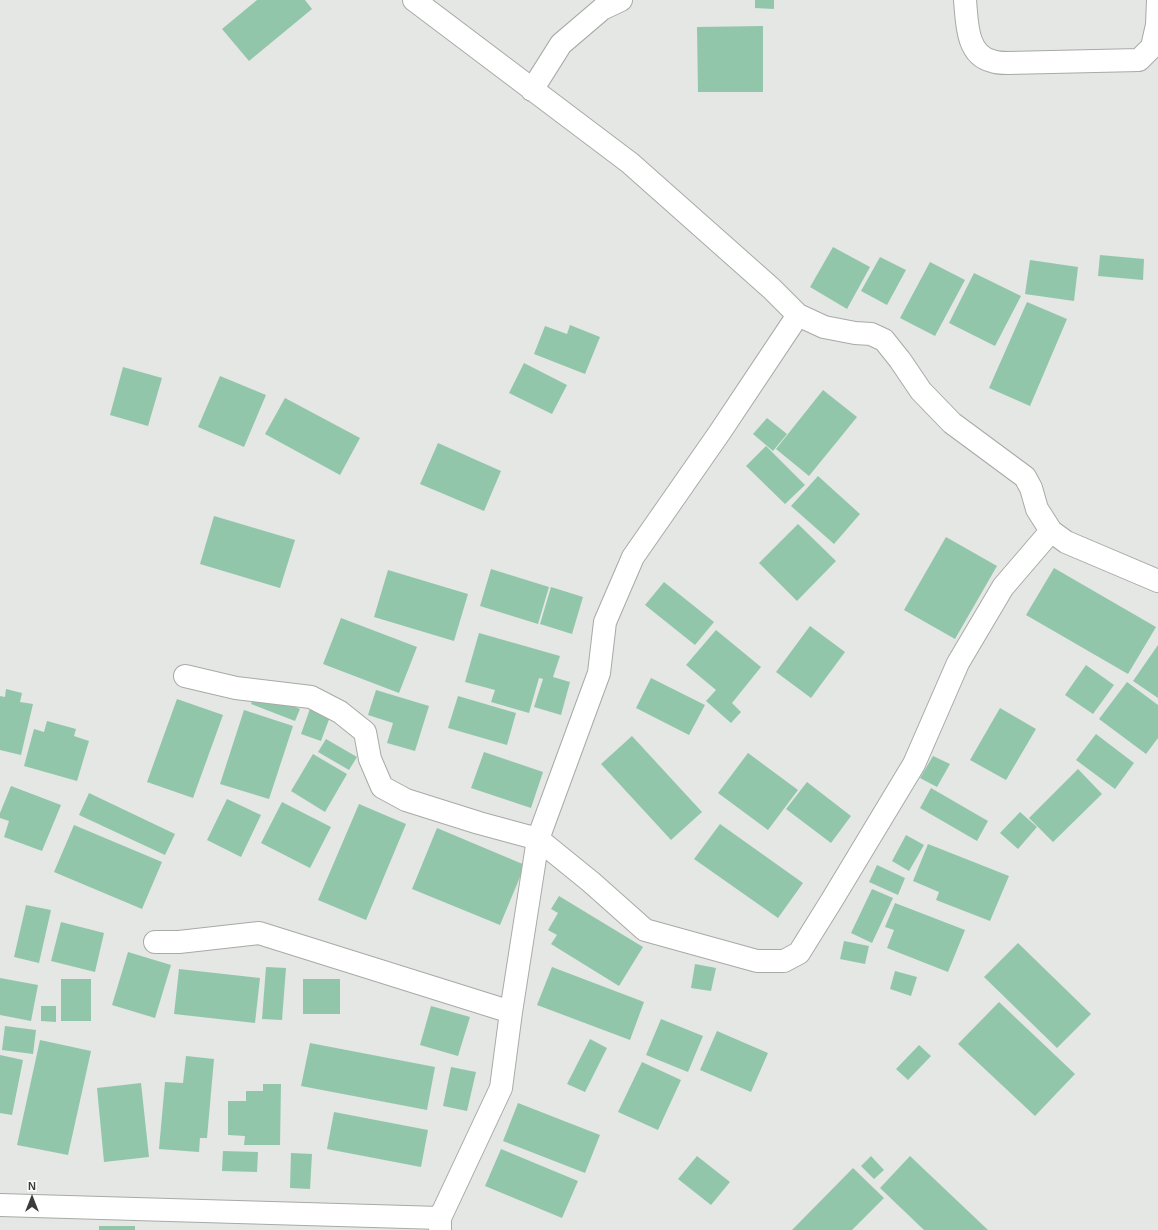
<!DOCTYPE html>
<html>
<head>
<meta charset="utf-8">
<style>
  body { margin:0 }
  #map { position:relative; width:1158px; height:1230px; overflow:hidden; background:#e4e7e3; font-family:Helvetica,sans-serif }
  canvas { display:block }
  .north { position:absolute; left:12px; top:1178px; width:40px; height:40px; -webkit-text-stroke:3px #fff; paint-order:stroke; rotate:0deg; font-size:11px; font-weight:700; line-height:16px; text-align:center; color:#3a3c3a }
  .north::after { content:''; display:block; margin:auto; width:14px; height:18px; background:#3a3c3a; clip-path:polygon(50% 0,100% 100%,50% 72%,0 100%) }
</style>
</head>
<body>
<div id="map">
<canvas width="1158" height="1230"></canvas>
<div class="north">N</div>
</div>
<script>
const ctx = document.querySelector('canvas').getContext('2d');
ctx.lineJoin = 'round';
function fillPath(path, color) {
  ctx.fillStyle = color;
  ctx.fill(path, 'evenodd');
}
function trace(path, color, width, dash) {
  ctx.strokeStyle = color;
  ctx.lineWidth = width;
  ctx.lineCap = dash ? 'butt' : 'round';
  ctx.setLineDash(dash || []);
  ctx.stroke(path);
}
fillPath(new Path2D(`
  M 257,0 L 305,0 L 312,9 L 249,61 L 222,29 Z
  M 755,0 L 774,0 L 774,9 L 755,8 Z
  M 763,26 L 763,92 L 698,92 L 697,27 Z
  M 833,247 L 870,267 L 847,309 L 810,287 Z
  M 1100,255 L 1144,259 L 1143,280 L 1098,276 Z
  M 880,257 L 906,270 L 887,305 L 861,291 Z
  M 1030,260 L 1078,267 L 1074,301 L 1025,294 Z
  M 930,262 L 965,280 L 935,336 L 900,318 Z
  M 974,273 L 1021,296 L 995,346 L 949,323 Z
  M 1027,302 L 1067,319 L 1030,406 L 989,388 Z
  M 570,325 L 600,337 L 585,374 L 534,354 L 545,326 L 567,334 Z
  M 524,363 L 567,385 L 552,414 L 509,393 Z
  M 123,367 L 162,378 L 148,426 L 110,415 Z
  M 220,376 L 266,395 L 244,447 L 198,427 Z
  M 823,390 L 857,417 L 809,476 L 776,449 Z
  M 285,398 L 360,438 L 340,475 L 265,434 Z
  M 767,418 L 787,434 L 773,451 L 753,434 Z
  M 438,443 L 501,471 L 484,511 L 420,484 Z
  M 766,446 L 805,485 L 785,504 L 746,466 Z
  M 818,476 L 860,514 L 834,544 L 791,506 Z
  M 214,516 L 295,540 L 280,588 L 200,564 Z
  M 798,524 L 836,561 L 797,601 L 759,563 Z
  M 946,537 L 997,566 L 955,639 L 904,610 Z
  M 1054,568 L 1156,627 L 1128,674 L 1026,615 Z
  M 491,569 L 549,587 L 538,624 L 480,606 Z
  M 388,570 L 468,594 L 454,641 L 374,617 Z
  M 664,582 L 714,622 L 695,645 L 645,605 Z
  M 551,587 L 583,597 L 572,634 L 540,624 Z
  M 341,618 L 417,647 L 399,693 L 323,664 Z
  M 810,626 L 845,652 L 811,698 L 776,672 Z
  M 716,630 L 761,667 L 732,703 L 741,712 L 731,723 L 706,701 L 716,690 L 686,665 Z
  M 479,633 L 560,656 L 553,677 L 570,682 L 561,715 L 534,707 L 543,679 L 539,678 L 529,713 L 491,702 L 495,690 L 465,682 Z
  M 1158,645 L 1158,698 L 1133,681 Z
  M 1086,665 L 1114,685 L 1093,714 L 1065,695 Z
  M 651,678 L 705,705 L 689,735 L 636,708 Z
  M 1127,682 L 1158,705 L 1158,738 L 1146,754 L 1099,719 Z
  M 6,689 L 22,693 L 20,702 L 33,704 L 21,755 L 0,750 L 0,696 L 5,697 Z
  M 376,690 L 429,706 L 415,751 L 387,743 L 393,723 L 368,715 Z
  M 256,691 L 300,709 L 295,721 L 251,704 Z
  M 458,696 L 516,713 L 507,745 L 448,728 Z
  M 177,699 L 223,715 L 193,798 L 147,782 Z
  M 311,706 L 331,714 L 321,741 L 301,734 Z
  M 1000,708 L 1036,729 L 1006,780 L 970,760 Z
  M 244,710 L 293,726 L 269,799 L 220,784 Z
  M 47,721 L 76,729 L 74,736 L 89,741 L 77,781 L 24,766 L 34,729 L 44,732 Z
  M 1096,734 L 1134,763 L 1115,789 L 1076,760 Z
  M 632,736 L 702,812 L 671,840 L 601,764 Z
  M 326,739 L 357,757 L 349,770 L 318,752 Z
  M 484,752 L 543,772 L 531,808 L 471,788 Z
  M 748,753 L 798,790 L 768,830 L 718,793 Z
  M 313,754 L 347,774 L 325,812 L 291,791 Z
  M 933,756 L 950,764 L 937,787 L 920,778 Z
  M 1078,769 L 1102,794 L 1053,842 L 1029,818 Z
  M 807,782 L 851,816 L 831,843 L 786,809 Z
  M 11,786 L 61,805 L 42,851 L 4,837 L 9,821 L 0,818 L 0,813 Z
  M 931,788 L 988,821 L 977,841 L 920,808 Z
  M 89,793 L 175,834 L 165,855 L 79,815 Z
  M 227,799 L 261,815 L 241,857 L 207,840 Z
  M 282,802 L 331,827 L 310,868 L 261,843 Z
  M 359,804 L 406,824 L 366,920 L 318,900 Z
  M 1020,812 L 1037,827 L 1018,849 L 1000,833 Z
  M 720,824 L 803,883 L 778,918 L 694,859 Z
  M 74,825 L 162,862 L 142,909 L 54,872 Z
  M 437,828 L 525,865 L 500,925 L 412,889 Z
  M 906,835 L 924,845 L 909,871 L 892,861 Z
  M 928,844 L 1009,876 L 990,921 L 936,900 L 939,892 L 913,881 Z
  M 877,865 L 905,878 L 898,895 L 869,882 Z
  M 872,889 L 893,898 L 872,943 L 851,933 Z
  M 559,896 L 643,947 L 619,986 L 551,944 L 557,935 L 548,930 L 558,913 L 551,909 Z
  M 895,903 L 965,930 L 948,972 L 887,948 L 894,930 L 885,927 Z
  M 26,905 L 51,910 L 39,963 L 14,957 Z
  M 61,922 L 104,933 L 95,972 L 51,961 Z
  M 844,941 L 869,946 L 865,964 L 840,959 Z
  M 1018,943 L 1091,1014 L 1057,1048 L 984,977 Z
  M 128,952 L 171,965 L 155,1018 L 112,1005 Z
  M 695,964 L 716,968 L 711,991 L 691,988 Z
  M 266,967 L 286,968 L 282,1020 L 262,1019 Z
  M 552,967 L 644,1002 L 630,1040 L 537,1005 Z
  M 179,969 L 260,978 L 255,1023 L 174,1014 Z
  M 895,971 L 917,977 L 911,996 L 890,989 Z
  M 0,978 L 38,985 L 31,1021 L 0,1015 Z
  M 61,979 L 91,979 L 91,1021 L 61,1021 Z
  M 303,979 L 340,979 L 340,1014 L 303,1014 Z
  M 999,1002 L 1075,1074 L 1035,1116 L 958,1044 Z
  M 41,1006 L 56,1006 L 56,1022 L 41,1021 Z
  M 431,1006 L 470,1017 L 458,1056 L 420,1045 Z
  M 661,1019 L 703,1036 L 688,1072 L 646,1055 Z
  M 5,1026 L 36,1030 L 33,1054 L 2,1050 Z
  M 717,1031 L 768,1053 L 751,1092 L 700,1070 Z
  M 590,1039 L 607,1048 L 585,1092 L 567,1084 Z
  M 40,1040 L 91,1051 L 68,1155 L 17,1145 Z
  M 310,1043 L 435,1067 L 427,1110 L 301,1086 Z
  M 919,1045 L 931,1056 L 908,1080 L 896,1069 Z
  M 0,1055 L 23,1060 L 12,1115 L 0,1113 Z
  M 186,1056 L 214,1059 L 207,1138 L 200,1138 L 199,1152 L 159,1149 L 165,1082 L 183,1083 Z
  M 642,1062 L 681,1080 L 658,1130 L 618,1112 Z
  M 451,1067 L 476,1072 L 467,1111 L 443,1106 Z
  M 141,1083 L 149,1157 L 104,1162 L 97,1088 Z
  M 263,1084 L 281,1084 L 280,1145 L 244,1145 L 245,1136 L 228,1135 L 228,1101 L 246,1101 L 246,1091 L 263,1091 Z
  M 518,1103 L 600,1135 L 585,1173 L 503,1141 Z
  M 334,1112 L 428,1130 L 421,1167 L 327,1149 Z
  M 501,1149 L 578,1181 L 562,1218 L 485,1186 Z
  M 223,1151 L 258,1152 L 257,1172 L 222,1171 Z
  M 291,1153 L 312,1154 L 310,1189 L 290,1188 Z
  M 697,1156 L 730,1182 L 711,1205 L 678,1179 Z
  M 871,1156 L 884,1170 L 874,1179 L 861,1166 Z
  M 910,1156 L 988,1230 L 924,1230 L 880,1188 Z
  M 853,1168 L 884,1198 L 852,1230 L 792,1230 Z
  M 99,1226 L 135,1226 L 135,1230 L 99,1230 Z`), '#92c6ab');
const minor = new Path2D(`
  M 414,0 L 630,163 L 772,289 L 798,315 L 824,327 L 855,333 L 871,334 L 884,340 L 900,360 L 921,391 L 952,423 L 1025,477 L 1031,488 L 1037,509 L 1051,531 L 1066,542 L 1158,581
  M 965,0 C 967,21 966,55 992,61 C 997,63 1002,63 1008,63 L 1139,60 L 1152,47 L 1157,25 L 1158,0
  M 532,90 L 561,44 L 602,9 L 621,0
  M 185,676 L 236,688 L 311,697 L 340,712 L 365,732 L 370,759 L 382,787 L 406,800 L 479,823 L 538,839 L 591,882 L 645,930 L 757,961 L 784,961 L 799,953 L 832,900 L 914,764 L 958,663 L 1003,587 L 1051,531
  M 155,942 L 179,942 L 259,933 L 511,1012
  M 0,1205 L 440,1218
  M 440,1230 L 440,1218 L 501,1088 L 511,1012 L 538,839 L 599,673 L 605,622 L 633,557 L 720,432 L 798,315`);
trace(minor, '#a7aaa6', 24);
trace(minor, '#fff', 22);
</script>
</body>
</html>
